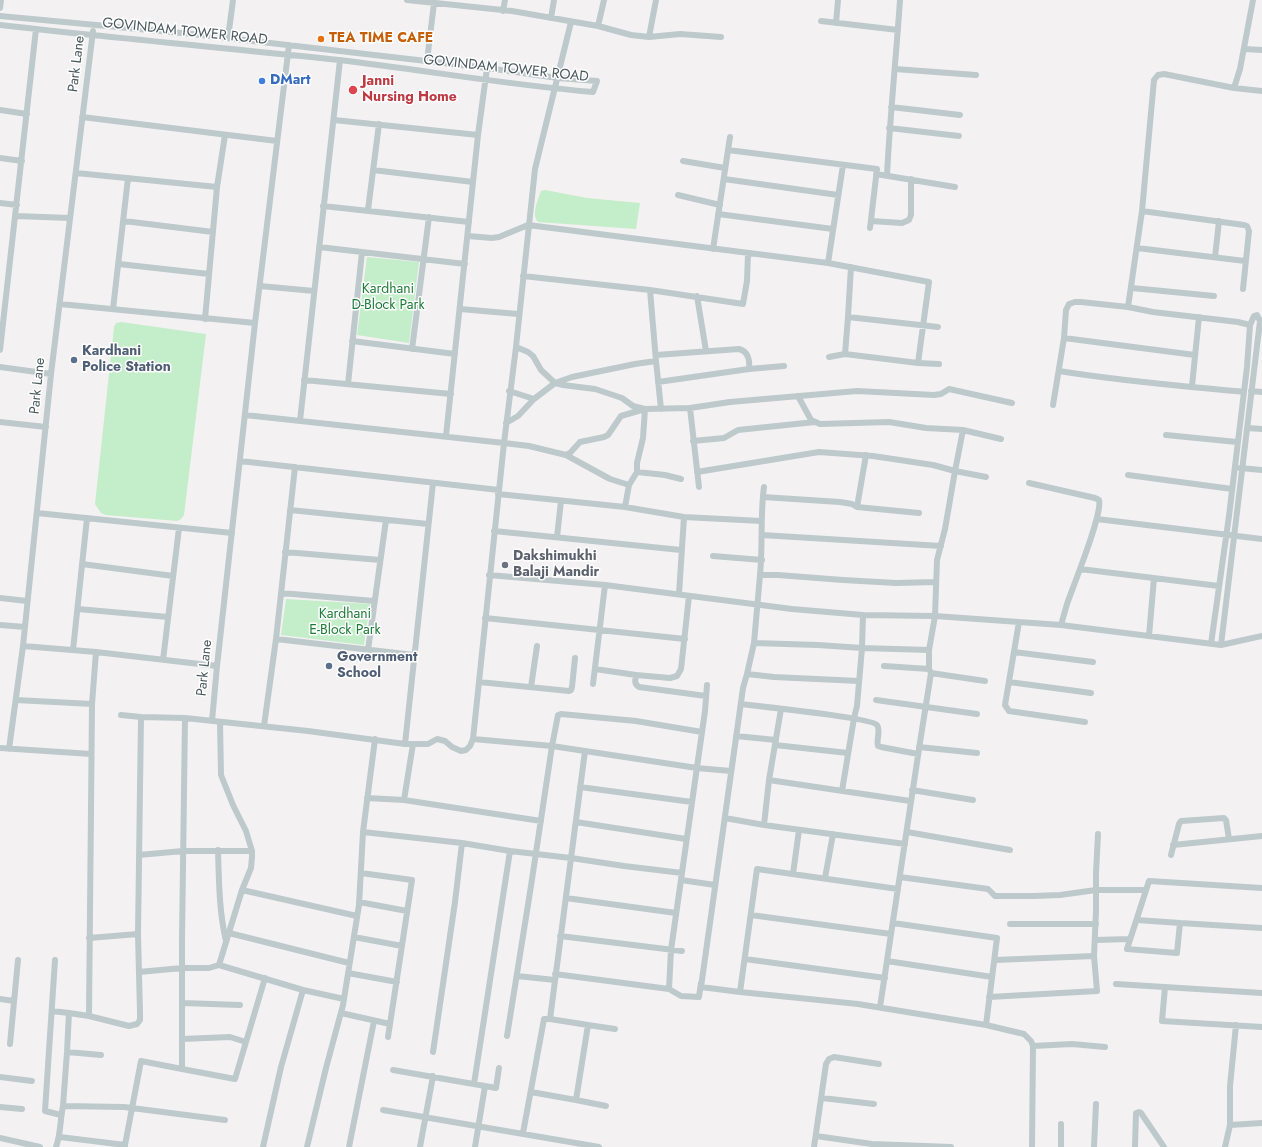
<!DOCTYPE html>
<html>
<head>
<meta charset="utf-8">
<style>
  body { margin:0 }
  canvas { display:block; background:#f3f1f2 }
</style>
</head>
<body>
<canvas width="1262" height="1147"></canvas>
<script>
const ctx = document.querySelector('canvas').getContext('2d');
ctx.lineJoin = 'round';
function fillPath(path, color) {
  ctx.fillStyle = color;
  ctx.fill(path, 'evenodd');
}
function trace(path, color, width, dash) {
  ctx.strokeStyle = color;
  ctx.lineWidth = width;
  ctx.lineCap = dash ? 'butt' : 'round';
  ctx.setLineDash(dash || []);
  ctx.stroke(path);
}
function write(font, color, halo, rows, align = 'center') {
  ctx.font = font + ' Jost,sans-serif';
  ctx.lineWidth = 3;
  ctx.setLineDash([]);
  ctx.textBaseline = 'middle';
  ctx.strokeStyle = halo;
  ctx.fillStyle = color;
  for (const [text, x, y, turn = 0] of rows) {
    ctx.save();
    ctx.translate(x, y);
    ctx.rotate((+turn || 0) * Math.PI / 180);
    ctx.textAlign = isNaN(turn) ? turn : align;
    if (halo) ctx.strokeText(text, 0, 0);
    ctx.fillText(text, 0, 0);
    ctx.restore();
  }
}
fillPath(new Path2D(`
  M 545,190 L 587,198 L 640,203 L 636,229 L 538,222 C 531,214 538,200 541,191 Z
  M 367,257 L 419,262 L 409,343 L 357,335 Z
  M 121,322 L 206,334 L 184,515 L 181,519 L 177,521 L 106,515 L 101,513 L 95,504 L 114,327 L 116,323 Z
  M 286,599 L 370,604 L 364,645 L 281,635 Z`), '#c4edca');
trace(new Path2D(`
  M 407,0 L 512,11 L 598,26 L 631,35 L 649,37 L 680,34 L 721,37
  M 0,8 L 1,0
  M 503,11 L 505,0
  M 0,16 L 192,34 L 487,68 L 558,78 L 597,81 L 593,92 C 508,85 424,70 339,60 C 226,48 113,38 0,25
  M 551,18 L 554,0
  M 821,21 L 898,30
  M 836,23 L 838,0
  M 598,26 L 604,0
  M 649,37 L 656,0
  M 228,38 L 233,0
  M 1244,49 L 1262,50
  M 427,61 L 434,3
  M 895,69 L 976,75
  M 1234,88 L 1262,91
  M 891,107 L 960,115
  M 0,110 L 27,114
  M 82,117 L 277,141
  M 334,120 L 478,135
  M 889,128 L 959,136
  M 728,150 L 877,169 L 870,228
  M 0,158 L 22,161
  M 683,161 L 725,168
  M 373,170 L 473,182
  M 76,173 L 217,187
  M 876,174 L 955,187
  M 887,175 C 890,117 896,58 900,0
  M 724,179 L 838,195
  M 678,195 L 720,205
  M 0,203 L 17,205
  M 323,206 L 469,222
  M 368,210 L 379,124
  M 1142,211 L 1244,225 L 1247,226 L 1249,231 L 1243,289
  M 718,214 L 833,229
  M 15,216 L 70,218
  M 124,221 L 213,232
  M 871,221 L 902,223 L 909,220 L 911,215 L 911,179
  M 468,236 L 492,238 L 499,237 L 528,225 L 828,263 L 929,282 L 918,363
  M 319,247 L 465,264
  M 1137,248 L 1245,261
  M 713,249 L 730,137
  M 1215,257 L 1219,221
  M 828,263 L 843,165
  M 119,264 L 209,274
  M 523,276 L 650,290 L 743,304 L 747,281 L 748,253
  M 260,286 L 314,291
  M 1132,288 L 1214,296
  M 697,296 L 706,351
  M 60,304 L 255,323
  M 113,309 L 128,178
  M 460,309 L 518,314
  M 848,317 L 938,327
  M 205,319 L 217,187 L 225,135
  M 1250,325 L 1238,322 L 1153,312 L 1128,307 L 1142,211 L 1154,80 L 1158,75 L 1164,74 L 1234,88 L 1240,69 L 1253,0
  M 1064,338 L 1195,355
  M 352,341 L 455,354
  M 516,347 L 528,352 L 533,356 L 541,370 L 555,383 L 572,377 L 635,364 L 656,361 L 650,290
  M 412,349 L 429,217
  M 0,350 L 36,29
  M 845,354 L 848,317 L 851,267
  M 656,355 L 739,349 C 748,351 750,360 749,369 L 784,366
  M 829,357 L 845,354 L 918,363 L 939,364
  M 656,361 L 661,409
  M 0,367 L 51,374
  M 1059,371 C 1120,381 1182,386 1244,392
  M 304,380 L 451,394
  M 658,382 L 749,369
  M 348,384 L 362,252
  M 1192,386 L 1199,317
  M 509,391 L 534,399
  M 1251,391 L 1262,392
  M 1053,405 L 1064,338 L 1066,310 L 1069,304 L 1075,302 L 1081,302 L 1128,307
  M 690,408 L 730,402 L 857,391 L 934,395 L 941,394 L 949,389 L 1012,403
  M 245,415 L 504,443 L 529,446 L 566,455 L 570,453 L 580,442 L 604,437 L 608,435 L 621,416 L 645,409 L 643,438 L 637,463 L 637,472 L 629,485 L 625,507
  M 300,421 L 340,60
  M 0,422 L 46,427
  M 506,423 L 518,416 L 534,399 L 555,383 L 563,385 L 595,389 L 622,398 L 633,406 L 645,409 L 690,408 L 699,487
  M 1247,428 L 1262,429
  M 963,430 L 1001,439
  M 1166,435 L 1237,442
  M 446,436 L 478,135 L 487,68
  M 693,441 L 724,438 L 738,430 L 815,422
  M 566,455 L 610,479 L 629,485
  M 240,461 L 499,490
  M 1240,468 L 1262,470
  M 637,472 L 665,475 L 681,479
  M 697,472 L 819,452 L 873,456 L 933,465 L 955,471 L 963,430 L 926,428 L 889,422 L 820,424 L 811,420 L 798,396
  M 1128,475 L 1232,489
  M 1029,483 L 1095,498 L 1099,500 C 1103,514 1073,586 1067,604 C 1065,611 1063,618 1061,625
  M 498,494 L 625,507 L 684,517 L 761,521
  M 763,497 L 840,502 L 852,504 L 857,507 L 919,513
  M 857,507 L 866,455
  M 290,510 L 428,524
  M 37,513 L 232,533
  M 1097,519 L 1262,539
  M 494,531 L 681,550
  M 762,535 L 941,546
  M 557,537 L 561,501
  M 285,552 L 380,560
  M 713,556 L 762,560
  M 82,564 L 173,576
  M 1080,569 L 1219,586
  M 489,575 L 605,585 L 792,609 L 863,615 L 935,616 L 1061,625 L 1221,645 L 1262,636
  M 760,575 C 763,545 760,516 764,487
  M 281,593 L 374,601
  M 679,594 L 684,517
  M 0,598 L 27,601
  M 78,609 L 168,617
  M 485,618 L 685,639
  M 1019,622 L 1005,705 L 1009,711 L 1085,722
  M 0,625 L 25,627
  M 1149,636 L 1154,578
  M 276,639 L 414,655
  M 754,643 L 818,645 L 862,648 L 929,650
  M 1211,644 L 1229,516 L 1247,367 L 1250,325 L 1254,316 L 1257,315 L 1260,321 L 1221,645
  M 23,646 L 96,652 L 217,666
  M 73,650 L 87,518
  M 368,650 L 386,520
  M 96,652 L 92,704 L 89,1016 L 129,1026 L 137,1024 L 140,1020 L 140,1013 L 138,934 L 141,717
  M 1014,652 L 1093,662
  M 163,660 L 179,528
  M 884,666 L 929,669
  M 595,669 L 636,675 L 670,678 L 677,676 L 681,669 L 689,596
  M 931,673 L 985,681
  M 636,675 C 635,680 634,684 639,687 L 706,696
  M 859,681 L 774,677 L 747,674 L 754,643 L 760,575 L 778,575 L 843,580 L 896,583 L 936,582
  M 479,682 L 569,691 L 571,690 L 572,687 L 575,658
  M 1009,682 L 1091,693
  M 593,684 L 605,585
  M 531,687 L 537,646
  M 16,700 L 92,704
  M 876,700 L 977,714
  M 741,704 C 757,706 873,718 877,725 C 881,730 876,740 878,746 L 881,747 L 918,754
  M 121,715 L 141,717 L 185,718 L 308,731 L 405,744 L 428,744 L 437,739 L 445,741 L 452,747 L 461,751 L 466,750 L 470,746 L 473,739 L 504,443 L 516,347 L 535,169 L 571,22
  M 185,718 L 182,939 L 182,1069 L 235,1079 L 265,978
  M 212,721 L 217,666 L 255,323 L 289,45
  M 220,722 L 221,775 L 233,805 L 246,831 L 252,851 L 252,857 L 251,868 L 242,890 L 219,965 L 303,990 L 344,999
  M 264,726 L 276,639 L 295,467
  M 736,736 L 776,740
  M 473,739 L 552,746 L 697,768 L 731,771
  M 405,744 L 433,483
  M 775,745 L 848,753
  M 919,747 L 977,753
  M 0,748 L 91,754
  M 9,749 L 23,646 L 51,374 L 93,31
  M 769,780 L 910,801
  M 580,787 L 692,802
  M 912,790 L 973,800
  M 842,791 L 854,718 L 857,706 L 862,648 L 863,615
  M 367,798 L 404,800 L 541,821
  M 404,800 L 413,744
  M 725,818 L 764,825 L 905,844
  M 576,822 L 686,839
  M 764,825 L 769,780 L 781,709
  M 363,832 L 462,843 L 510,851 L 571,858 L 624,866 L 682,873
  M 907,832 L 1010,850
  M 1173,845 L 1262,836
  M 218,850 C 219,881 219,911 226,941
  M 139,855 L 183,851 L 252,851
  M 1171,855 L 1179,824 L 1181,821 L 1224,818 L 1226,820 L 1229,839
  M 361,873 L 412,880 L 388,1037
  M 793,874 L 799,830
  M 900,877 L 988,889 L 995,896 L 1034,896 L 1060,895 L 1096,890 L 1146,890
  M 825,878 L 833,834
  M 681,880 L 715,885
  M 898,889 L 757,869 L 740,992 L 858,1004 L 986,1025 L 1024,1034 L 1031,1041 L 1033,1046 L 1032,1147
  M 242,890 L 357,916
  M 566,898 L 676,913
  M 359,902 L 407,911
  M 751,915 L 891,934
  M 1137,920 L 1180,923 L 1177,953 L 1127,949 L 1149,881 L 1262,888
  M 893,923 L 997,938 L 986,1025
  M 1180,923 L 1262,928
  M 1010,924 L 1096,924
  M 229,933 L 349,963
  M 560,936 L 682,951
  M 354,937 L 402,946
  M 89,938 L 138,934
  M 1095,940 L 1130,939
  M 745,959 L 885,978
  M 55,960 L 45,1111 L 61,1115
  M 995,960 L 1094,956
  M 887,961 L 992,977
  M 139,972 L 182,968 L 209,968 L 219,965
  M 348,973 L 397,982
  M 555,974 L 669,989 L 671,950 L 705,711 L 707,685
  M 517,976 L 555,980
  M 1116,984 L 1262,993
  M 1165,987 L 1162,1021 L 1262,1027
  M 669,989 L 681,996 L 699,997 L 701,983
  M 740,992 L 701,987 L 743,688 L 747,674
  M 989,997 L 1097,991 L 1094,956 L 1096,911 L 1096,873 L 1098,834
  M 0,999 L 14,1001
  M 182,1003 L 240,1005
  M 880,1007 C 897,895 913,784 931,673 L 929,669 L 929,650 L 935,616 L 937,560 L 945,529 L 955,471 L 986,477
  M 52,1011 L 69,1013
  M 341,1013 L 390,1024
  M 89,1016 L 69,1013 L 67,1052 L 63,1106 L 124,1107 L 225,1120
  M 550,1019 L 588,1025 L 576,1100 L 606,1106
  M 588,1025 L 615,1029
  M 507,1036 L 531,886 L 552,746 L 558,715 L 561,714 L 636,721 L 702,732
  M 182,1039 L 230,1037 L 246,1042
  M 10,1044 L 18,960
  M 1033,1046 L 1072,1044 L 1105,1047
  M 67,1052 L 101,1055
  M 433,1052 L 455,902 L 462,843
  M 393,1070 L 485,1086 L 475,1147
  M 0,1077 L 32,1081
  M 474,1084 L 510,851
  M 485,1086 L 496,1088 L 499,1068
  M 531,1092 L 576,1100
  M 822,1098 L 874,1104
  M 0,1107 L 22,1109
  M 383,1110 L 599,1147
  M 1230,1125 L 1262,1123
  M 523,1133 L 544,1019 L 550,1019 L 585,751
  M 816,1136 L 872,1144 L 951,1147
  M 60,1137 L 125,1145 L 125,1147
  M 0,1138 L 40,1147
  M 125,1145 L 141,1061 L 182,1069
  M 56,1147 C 61,1133 60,1120 63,1106
  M 263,1147 L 281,1067 L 303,990
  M 307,1147 L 326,1068 L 343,1005 L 359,905 L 363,832 L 375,739
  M 349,1147 L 374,1021
  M 420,1147 L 433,1076
  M 814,1147 L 826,1064 L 829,1059 L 834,1057 L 879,1064
  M 1061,1147 L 1061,1124
  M 1094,1147 L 1096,1104
  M 1135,1147 L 1136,1113 L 1139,1112 L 1141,1113 L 1164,1147
  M 1225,1147 L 1230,1125 L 1230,1086 L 1236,1025`), '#bec9cc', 6);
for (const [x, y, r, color] of [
  [321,39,4,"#e8710a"],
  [262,81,4,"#3f7fe0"],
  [353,90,5,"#e0444e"],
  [74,360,4,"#5c6f8a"],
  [505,565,4,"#6b7280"],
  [329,666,4,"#5c6f8a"]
]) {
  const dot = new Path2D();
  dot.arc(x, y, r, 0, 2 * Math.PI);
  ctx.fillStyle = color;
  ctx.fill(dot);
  trace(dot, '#fff', 1.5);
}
write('14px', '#4a595d', '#fff', [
  ["GOVINDAM TOWER ROAD",185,32,6],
  ["Park Lane",77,64,-83],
  ["GOVINDAM TOWER ROAD",506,69,6],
  ["Park Lane",38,386,-84],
  ["Park Lane",205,668,-84]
]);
write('bold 14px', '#c56008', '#fff', [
  ["TEA TIME CAFE",329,39]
], 'left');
write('bold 14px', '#366cbe', '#fff', [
  ["DMart",270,81]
], 'left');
write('bold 14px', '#be3a42', '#fff', [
  ["Janni",362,82],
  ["Nursing Home",362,98]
], 'left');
write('14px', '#1f7b38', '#fff', [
  ["Kardhani",388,290],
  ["D-Block Park",388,306],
  ["Kardhani",345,615],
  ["E-Block Park",345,631]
]);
write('bold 14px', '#4e5e75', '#fff', [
  ["Kardhani",82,352],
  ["Police Station",82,368],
  ["Government",337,658],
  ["School",337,674]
], 'left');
write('bold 14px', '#5b616d', '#fff', [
  ["Dakshimukhi",513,557],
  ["Balaji Mandir",513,573]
], 'left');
</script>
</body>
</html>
